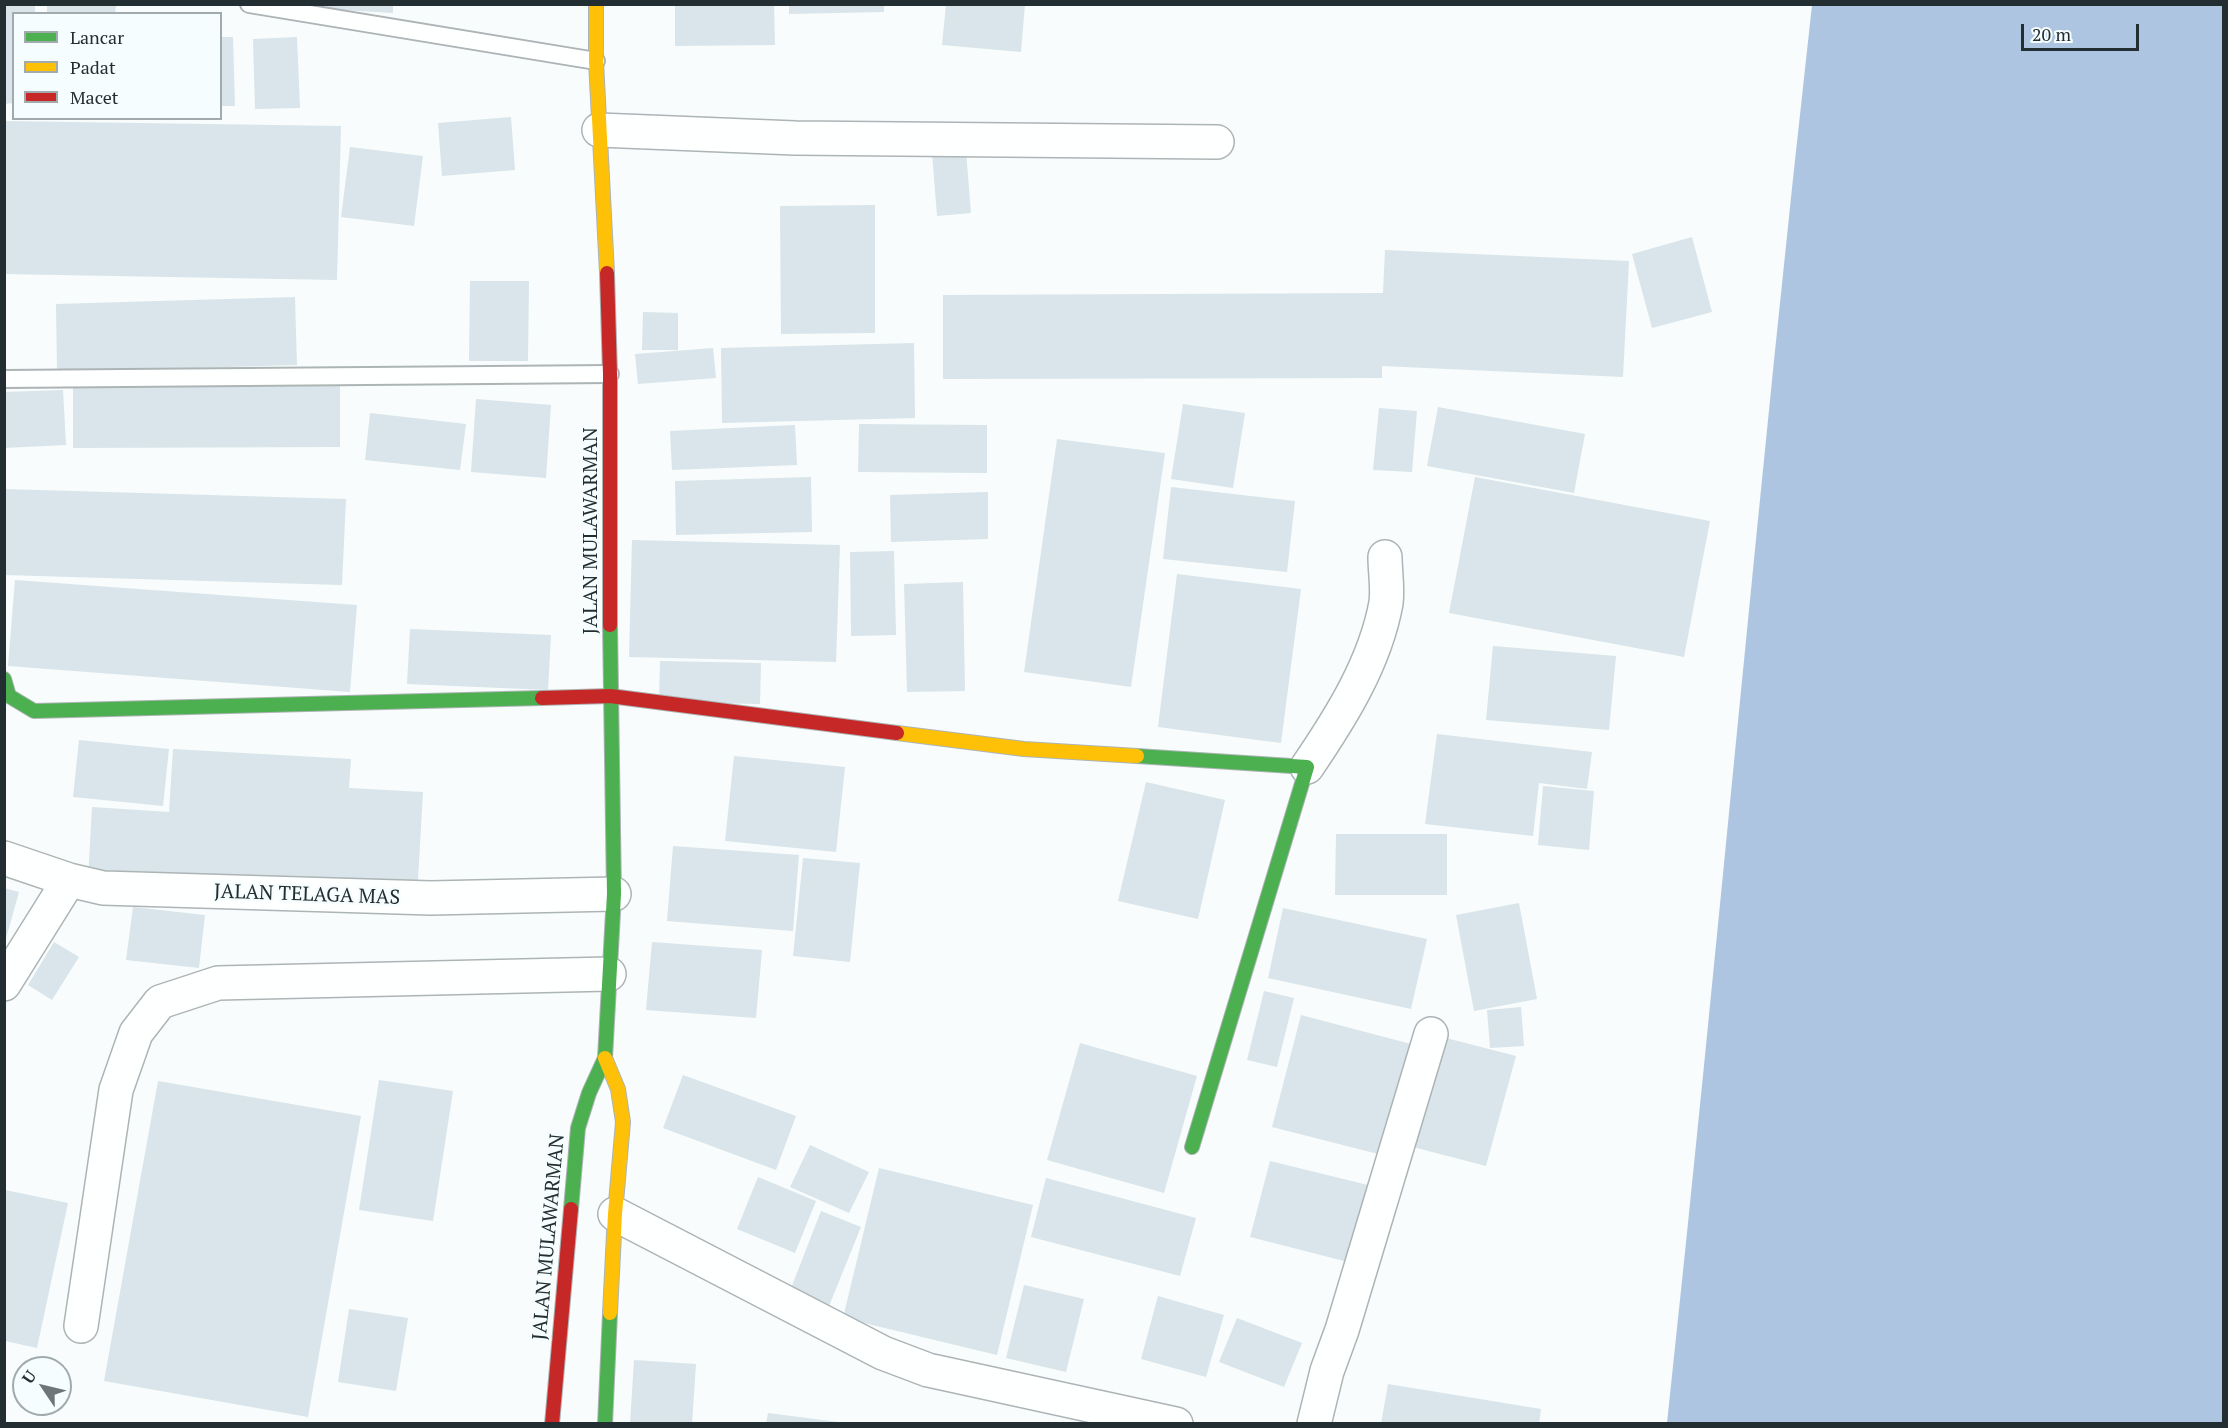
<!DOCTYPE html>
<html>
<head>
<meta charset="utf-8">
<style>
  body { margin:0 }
  #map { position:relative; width:2228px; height:1428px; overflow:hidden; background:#f8fcfc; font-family:"PT Serif",serif }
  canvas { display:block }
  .frame { position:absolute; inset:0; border:6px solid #222e31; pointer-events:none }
  .legend { position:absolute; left:12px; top:12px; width:210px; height:108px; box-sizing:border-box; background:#f6fdfe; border:2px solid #a1aaac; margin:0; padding:8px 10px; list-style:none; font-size:18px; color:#222e31 }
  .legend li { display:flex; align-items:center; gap:12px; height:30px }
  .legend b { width:30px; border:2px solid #a1aaac }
  .north { position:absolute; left:12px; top:1356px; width:60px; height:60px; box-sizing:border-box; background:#f6fdfe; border:2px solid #a1aaac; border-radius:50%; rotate:305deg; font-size:16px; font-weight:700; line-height:24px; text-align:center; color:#222e31 }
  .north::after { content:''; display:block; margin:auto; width:21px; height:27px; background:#6d7678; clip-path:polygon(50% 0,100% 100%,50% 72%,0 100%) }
  .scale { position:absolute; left:2021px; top:24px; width:118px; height:27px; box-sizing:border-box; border:3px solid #222e31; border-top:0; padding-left:8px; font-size:18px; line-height:21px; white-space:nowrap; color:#222e31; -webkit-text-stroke:4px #f6fdfe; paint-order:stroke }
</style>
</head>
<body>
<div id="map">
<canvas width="2228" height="1428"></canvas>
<div class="frame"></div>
<ul class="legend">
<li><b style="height:8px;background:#4caf50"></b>Lancar</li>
<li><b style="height:8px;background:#ffc107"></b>Padat</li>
<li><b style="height:8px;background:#c62828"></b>Macet</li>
</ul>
<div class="north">U</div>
<div class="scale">20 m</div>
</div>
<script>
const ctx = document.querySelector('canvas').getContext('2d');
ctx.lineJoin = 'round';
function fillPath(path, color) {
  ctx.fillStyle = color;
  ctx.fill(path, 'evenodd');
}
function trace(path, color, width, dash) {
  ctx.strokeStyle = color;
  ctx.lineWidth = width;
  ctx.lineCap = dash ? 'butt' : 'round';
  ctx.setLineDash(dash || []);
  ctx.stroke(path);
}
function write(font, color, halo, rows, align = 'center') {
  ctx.font = font + ' "PT Serif",serif';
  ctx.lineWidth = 5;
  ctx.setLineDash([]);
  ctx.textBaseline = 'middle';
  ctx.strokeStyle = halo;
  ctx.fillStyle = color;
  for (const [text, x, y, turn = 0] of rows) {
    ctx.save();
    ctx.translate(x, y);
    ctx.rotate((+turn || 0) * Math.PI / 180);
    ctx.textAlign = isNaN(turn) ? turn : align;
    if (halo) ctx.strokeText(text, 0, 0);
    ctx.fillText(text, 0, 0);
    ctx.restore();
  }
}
fillPath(new Path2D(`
  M 1812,5 L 2223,5 L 2223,1423 L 1667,1423 C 1718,951 1759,477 1812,5 Z`), '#aec5e1');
fillPath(new Path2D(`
  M 4,4 L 35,4 L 35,14 L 14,14 L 14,103 L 4,104 Z
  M 292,4 L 393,4 L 393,13 L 292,7 Z
  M 675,4 L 774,4 L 775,45 L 675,46 Z
  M 789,4 L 884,4 L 884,12 L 789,14 Z
  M 946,4 L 1025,4 L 1021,52 L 942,45 Z
  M 47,6 L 116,6 L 115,14 L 47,14 Z
  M 220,37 L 233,37 L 235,106 L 220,106 Z
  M 297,37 L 300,108 L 255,109 L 253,39 Z
  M 511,117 L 515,170 L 442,176 L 438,123 Z
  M 4,121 L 341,126 L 337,280 L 4,274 Z
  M 350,147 L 423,156 L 414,226 L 341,217 Z
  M 966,151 L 971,213 L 937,216 L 932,153 Z
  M 875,205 L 875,333 L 781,334 L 780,206 Z
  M 1692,237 L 1712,312 L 1652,328 L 1632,254 Z
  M 1385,250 L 1629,261 L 1623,377 L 1382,366 L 1382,378 L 943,379 L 943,295 L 1383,293 Z
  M 470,281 L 529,281 L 528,361 L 469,361 Z
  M 295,297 L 297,365 L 57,372 L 56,304 Z
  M 643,312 L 678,313 L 678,350 L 642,350 Z
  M 914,343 L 915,418 L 722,423 L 721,348 Z
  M 713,348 L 716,378 L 638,384 L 635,354 Z
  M 340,386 L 340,447 L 73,448 L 73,387 Z
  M 63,390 L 66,445 L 4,448 L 4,392 Z
  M 476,399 L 551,405 L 546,478 L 471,472 Z
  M 1183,404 L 1245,413 L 1233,488 L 1171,479 Z
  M 1438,407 L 1585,434 L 1574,493 L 1427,466 Z
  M 1379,408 L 1417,411 L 1412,472 L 1373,470 Z
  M 370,413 L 466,424 L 460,470 L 365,460 Z
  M 859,424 L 987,425 L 987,473 L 858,472 Z
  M 795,425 L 797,465 L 672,470 L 670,431 Z
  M 1057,439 L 1165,453 L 1131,687 L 1024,672 Z
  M 811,477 L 812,532 L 676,535 L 675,481 Z
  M 1475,477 L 1710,521 L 1684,657 L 1449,613 Z
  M 1171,487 L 1295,501 L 1287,572 L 1163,559 Z
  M 4,489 L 346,499 L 342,585 L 4,575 Z
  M 988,492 L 988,539 L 891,542 L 890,495 Z
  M 632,540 L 840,545 L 836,662 L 629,657 Z
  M 894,551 L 896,635 L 851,636 L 850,552 Z
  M 1177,574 L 1301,589 L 1281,743 L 1158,727 Z
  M 15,580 L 357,605 L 350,692 L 8,666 Z
  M 963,582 L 965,691 L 907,692 L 904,584 Z
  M 410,629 L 551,635 L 548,690 L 407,684 Z
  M 1493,646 L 1616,656 L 1609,730 L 1486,720 Z
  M 660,661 L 761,663 L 760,704 L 659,702 Z
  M 1437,734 L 1592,752 L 1587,789 L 1539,783 L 1533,836 L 1425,824 Z
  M 79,740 L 169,749 L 163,806 L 73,797 Z
  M 173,749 L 351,759 L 349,788 L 423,792 L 417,897 L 88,879 L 92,807 L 169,812 Z
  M 734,756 L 845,767 L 836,852 L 725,841 Z
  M 1146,782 L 1225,800 L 1198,919 L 1118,901 Z
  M 1543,786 L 1594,791 L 1589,850 L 1538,845 Z
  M 1336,834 L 1447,834 L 1447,895 L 1335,895 Z
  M 673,846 L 799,855 L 793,931 L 667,921 Z
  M 803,858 L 860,863 L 850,962 L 793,956 Z
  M 4,888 L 19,892 L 5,942 L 4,942 Z
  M 1519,903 L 1537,999 L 1474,1011 L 1456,915 Z
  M 133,907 L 205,915 L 199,968 L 126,960 Z
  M 1283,908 L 1427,939 L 1411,1009 L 1268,978 Z
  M 54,942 L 79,957 L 52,1000 L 28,985 Z
  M 652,942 L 762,950 L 756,1018 L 646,1010 Z
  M 1264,991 L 1294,998 L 1277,1067 L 1247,1060 Z
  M 1521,1007 L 1524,1046 L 1490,1048 L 1487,1010 Z
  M 1301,1015 L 1411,1044 L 1382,1155 L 1272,1127 Z
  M 1442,1037 L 1516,1056 L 1486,1166 L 1413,1147 Z
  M 1080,1043 L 1197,1076 L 1164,1193 L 1047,1160 Z
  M 683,1075 L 796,1116 L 776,1170 L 663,1128 Z
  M 379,1080 L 453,1091 L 433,1221 L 359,1210 Z
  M 158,1081 L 361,1116 L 308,1417 L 104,1381 Z
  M 810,1145 L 869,1172 L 849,1213 L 790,1187 Z
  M 1270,1161 L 1372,1186 L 1352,1263 L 1250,1237 Z
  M 879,1168 L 1033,1205 L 997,1355 L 843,1318 Z
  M 758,1177 L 816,1201 L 795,1253 L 737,1229 Z
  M 1046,1178 L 1196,1218 L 1180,1276 L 1031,1237 Z
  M 5,1190 L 68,1203 L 37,1348 L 5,1341 Z
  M 821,1211 L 861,1227 L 827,1311 L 788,1296 Z
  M 1024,1285 L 1084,1299 L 1066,1372 L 1006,1358 Z
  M 1158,1296 L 1224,1315 L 1206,1377 L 1141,1359 Z
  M 349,1309 L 408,1318 L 396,1391 L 338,1382 Z
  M 1237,1318 L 1302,1343 L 1284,1387 L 1219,1362 Z
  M 634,1360 L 696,1364 L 692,1424 L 630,1424 Z
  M 1388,1384 L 1541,1409 L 1539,1424 L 1381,1424 Z
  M 768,1413 L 838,1422 L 838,1424 L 766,1424 Z`), '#d9e5ea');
const lane = new Path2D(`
  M 249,4 L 596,61
  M 4,379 L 610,374`);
const street = new Path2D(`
  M 599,130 L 795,138 L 1217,142
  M 1307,767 C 1341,717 1375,663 1386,603 C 1388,588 1385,571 1385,557
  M 4,858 L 69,880 L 103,888 L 431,898 L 614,894
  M 4,984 L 69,880
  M 615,1214 L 883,1353 L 928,1370 L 1176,1424
  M 81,1326 L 116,1090 L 136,1033 L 160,1002 L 218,983 L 609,974
  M 1314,1424 L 1327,1371 L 1342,1330 L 1431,1034`);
const fast = new Path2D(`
  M 4,679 L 9,696 L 34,711 L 542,698
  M 1137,756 L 1307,767 L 1192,1147
  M 571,1209 L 578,1128 L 589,1093 L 605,1058 L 614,894 L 610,625
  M 605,1424 L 610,1313`);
const slow = new Path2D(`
  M 596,4 L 596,61 L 607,273
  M 897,733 L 1024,749 L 1137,756
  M 605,1058 L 618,1089 L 623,1122 L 615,1214 L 610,1313`);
const jam = new Path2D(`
  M 607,273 L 610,374 L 610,625
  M 542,698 L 610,696 L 897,733
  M 552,1424 L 571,1209`);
trace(lane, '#adb4b5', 20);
trace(street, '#adb4b5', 36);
trace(fast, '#adb4b5', 16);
trace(slow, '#adb4b5', 16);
trace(jam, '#adb4b5', 16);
trace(lane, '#feffff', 16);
trace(street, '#feffff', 33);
trace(fast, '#4caf50', 14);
trace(slow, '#ffc107', 14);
trace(jam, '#c62828', 14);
write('20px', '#222e31', '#f6fdfe', [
  ["JALAN MULAWARMAN",591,531,-90],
  ["JALAN TELAGA MAS",307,895,2],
  ["JALAN MULAWARMAN",549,1237,-85]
]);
</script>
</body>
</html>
